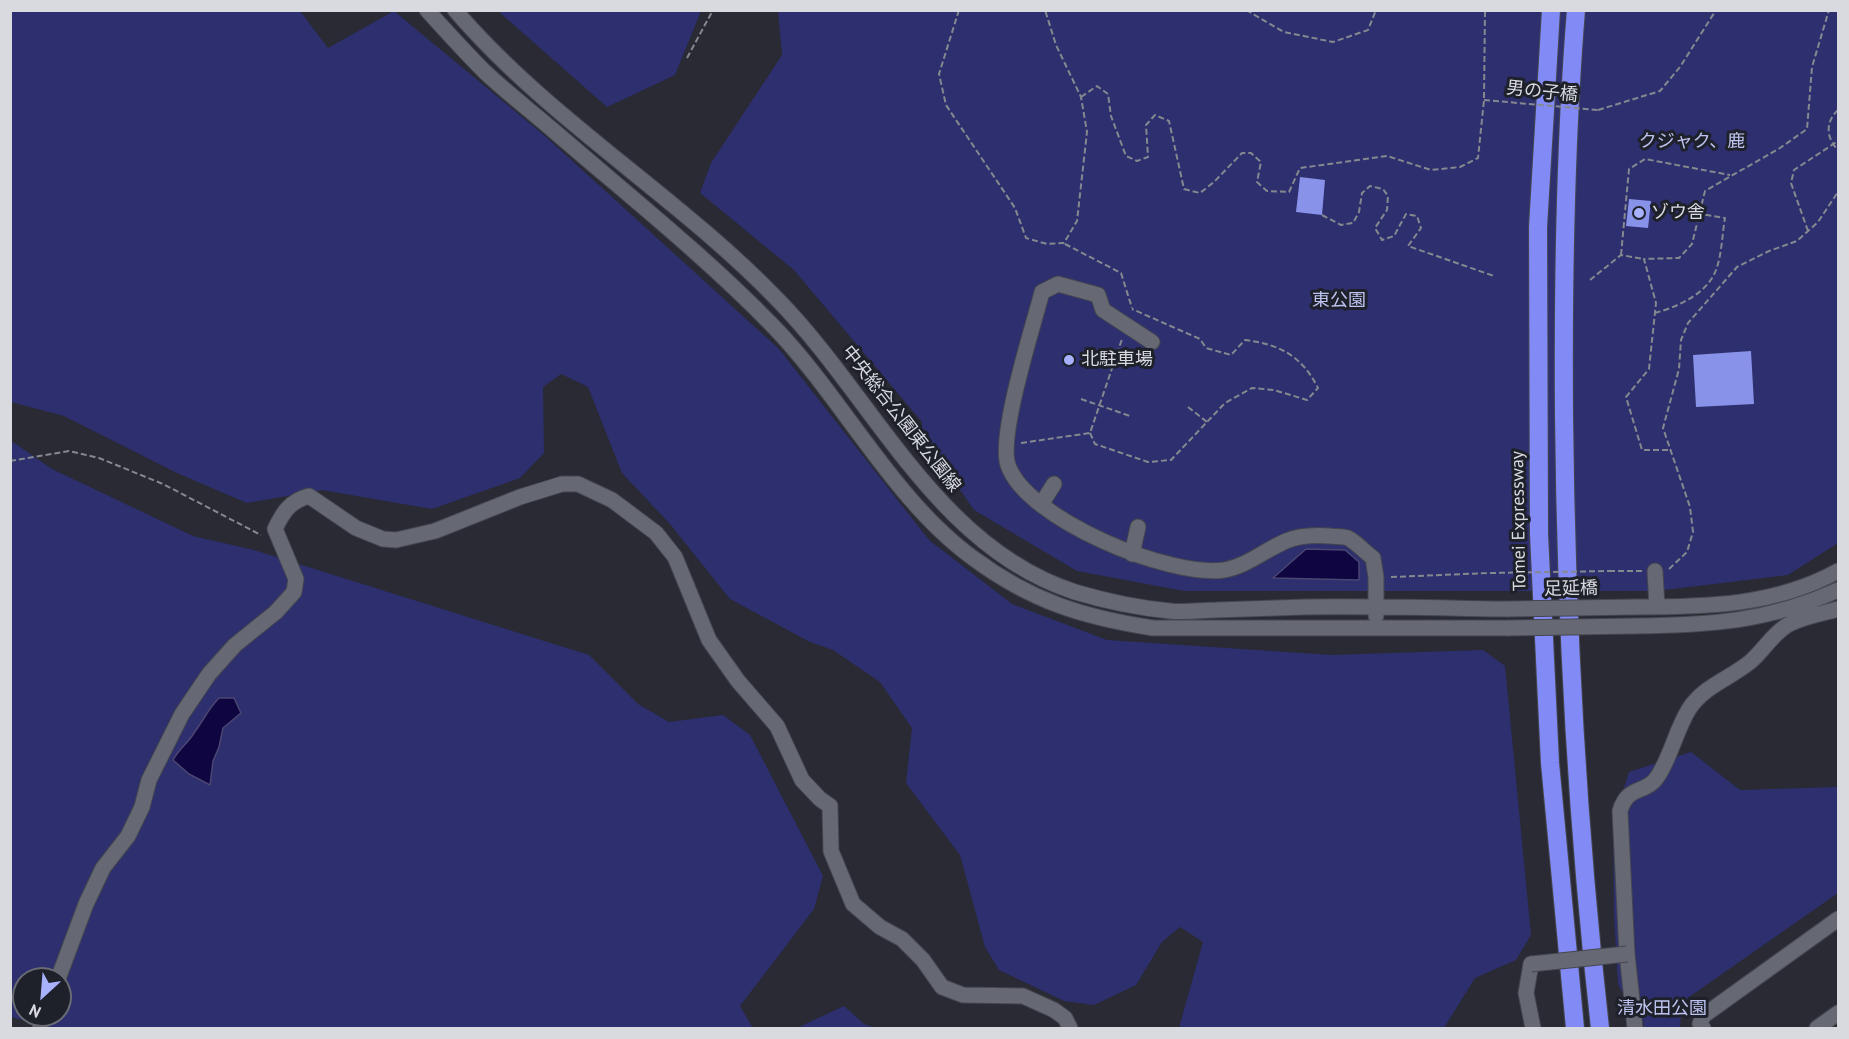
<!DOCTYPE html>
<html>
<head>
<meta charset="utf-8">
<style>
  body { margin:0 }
  #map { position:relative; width:1849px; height:1039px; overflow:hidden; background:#292a34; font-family:"PT Sans",sans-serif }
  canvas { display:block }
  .frame { position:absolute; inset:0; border:12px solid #d8dae0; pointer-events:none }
  .north { position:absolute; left:12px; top:967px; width:60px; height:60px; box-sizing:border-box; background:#1f212a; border:2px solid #696b73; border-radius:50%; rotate:206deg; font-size:16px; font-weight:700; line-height:24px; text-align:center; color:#d8dae0 }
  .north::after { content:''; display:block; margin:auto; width:21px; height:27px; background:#a7b1fc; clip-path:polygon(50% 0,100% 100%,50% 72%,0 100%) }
</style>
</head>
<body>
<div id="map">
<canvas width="1849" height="1039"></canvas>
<div class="frame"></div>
<div class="north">N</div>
</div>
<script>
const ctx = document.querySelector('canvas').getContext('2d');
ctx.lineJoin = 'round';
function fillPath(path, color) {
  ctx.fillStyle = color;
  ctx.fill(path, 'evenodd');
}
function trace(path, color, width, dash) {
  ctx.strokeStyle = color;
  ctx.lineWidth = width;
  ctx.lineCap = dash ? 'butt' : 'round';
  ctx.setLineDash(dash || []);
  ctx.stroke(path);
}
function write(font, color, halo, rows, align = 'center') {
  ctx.font = font + ' "PT Sans","Noto Sans JP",sans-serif';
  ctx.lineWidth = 6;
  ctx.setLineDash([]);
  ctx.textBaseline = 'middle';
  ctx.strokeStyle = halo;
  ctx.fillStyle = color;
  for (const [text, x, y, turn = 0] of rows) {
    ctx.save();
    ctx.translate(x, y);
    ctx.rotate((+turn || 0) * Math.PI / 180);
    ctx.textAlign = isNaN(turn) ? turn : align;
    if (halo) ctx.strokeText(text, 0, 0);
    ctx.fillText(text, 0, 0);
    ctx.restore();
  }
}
fillPath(new Path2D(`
  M 11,11 L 300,11 L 328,48 L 394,11 L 545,136 L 779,349 L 929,540 L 1012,604 L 1107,640 L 1331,655 L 1483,650 L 1505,666 L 1531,935 L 1516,960 L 1475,978 L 1444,1028 L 1179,1028 L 1203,942 L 1180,927 L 1162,942 L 1136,985 L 1094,1005 L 1064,1001 L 999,970 L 985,947 L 960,855 L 906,783 L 912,728 L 880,682 L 833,650 L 810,642 L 730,599 L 670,524 L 622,473 L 588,387 L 561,374 L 543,387 L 544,453 L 520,478 L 432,509 L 322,490 L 247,503 L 177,473 L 64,416 L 11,402 Z
  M 498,11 L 701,11 L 675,75 L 607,107 Z
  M 778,11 L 1838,11 L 1838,543 L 1788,575 L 1656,591 L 1184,591 L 1077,571 L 974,510 L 921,434 L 922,422 L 794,270 L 700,193 L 711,163 L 782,55 Z
  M 10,440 L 52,469 L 193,536 L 254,550 L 589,655 L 638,704 L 669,722 L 723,715 L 750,735 L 823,876 L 814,909 L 740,1006 L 753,1028 L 54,1028 L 11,1017 ZM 24,979 L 60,979 L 60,1015 L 24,1015 Z
  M 1691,752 L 1740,790 L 1838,787 L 1838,893 L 1682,1002 L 1680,1028 L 1644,1028 L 1643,1019 L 1634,1016 L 1618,984 L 1614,915 L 1613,823 L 1629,772 Z
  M 844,1006 L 864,1024 L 875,1028 L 797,1028 Z`), '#2d2f6f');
const water = new Path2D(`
  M 1306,549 L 1345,550 L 1359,562 L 1359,580 L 1273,578 Z
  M 219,698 L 234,698 L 241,713 L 223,728 L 219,747 L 213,761 L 210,785 L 189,774 L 173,760 C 179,749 188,743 194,733 C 203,721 208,709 219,698 Z`);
fillPath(water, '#0f0641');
trace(water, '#4b4671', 1.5);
fillPath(new Path2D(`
  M 1300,177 L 1325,180 L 1322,215 L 1296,212 Z
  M 1629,199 L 1651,201 L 1648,228 L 1626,226 Z
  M 1751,351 L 1754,404 L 1696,407 L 1693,355 Z`), '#8992e9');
const minor = new Path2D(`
  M 427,10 C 446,31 464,51 484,71 C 506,92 531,111 554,131 C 628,195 705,256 773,326 C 842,397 893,500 973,558 C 1031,601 1082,617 1153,628 L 1508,628
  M 455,10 C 549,120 678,196 778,300 C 874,398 936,547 1075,592 C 1105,601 1139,608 1170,611 C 1185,613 1201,610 1216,610 C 1246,609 1276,608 1306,607 C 1374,606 1441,608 1508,609
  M 1152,342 L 1103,310 L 1098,295 L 1058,284 L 1042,292 C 1033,327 998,436 1008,465 C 1026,519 1170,578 1224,570 C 1247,566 1265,550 1286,541 C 1300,535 1315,535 1330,536 C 1335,537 1343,536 1348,538 C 1357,543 1365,552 1373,558 L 1376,577 L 1376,616
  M 1042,503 L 1054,484
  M 1132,554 L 1138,527
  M 1655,571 L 1657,607
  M 1635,607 C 1705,607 1775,606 1838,571
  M 1634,626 C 1711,625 1767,622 1838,590
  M 1531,964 L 1526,993 L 1533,1028
  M 58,979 L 86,904 L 103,868 L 128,836 L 142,807 L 149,780 L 182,714 L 209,674 L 235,645 L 276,612 L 294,592 L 296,579 L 275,529 C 283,512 290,501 309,496 L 356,528 L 383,539 L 396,540 L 435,531 L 520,497 L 562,484 L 578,484 L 612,500 L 656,533 L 675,557 L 709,640 L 738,681 L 777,726 L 802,780 L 820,799 L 830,806 L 831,851 L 853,904 L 880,927 L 902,939 L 923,960 L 942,987 L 963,995 L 1023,996 L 1054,1010 L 1065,1018 L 1070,1028
  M 40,1028 L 44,1015
  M 1635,1028 L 1627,954 L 1620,811 C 1628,784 1646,795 1658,776 C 1671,756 1676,730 1689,709 C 1704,686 1729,679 1750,662 C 1763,651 1771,636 1786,626 C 1800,617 1822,614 1838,609
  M 1703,1028 L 1700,1024 L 1703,1016 L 1838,919
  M 1817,1028 L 1838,1013`);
const highway = new Path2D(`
  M 1551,10 L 1538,227 L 1539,534 L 1550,763 L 1575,1028
  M 1576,10 C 1565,145 1563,280 1564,415 C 1566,620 1577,825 1600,1028`);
trace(minor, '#45474f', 17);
trace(highway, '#45474f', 20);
trace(new Path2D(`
  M 959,10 L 939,74 L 946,105 L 1015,208 L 1026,238 L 1047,244 L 1064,243 L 1077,221 L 1087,132 L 1081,97 L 1056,45 L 1045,10
  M 1246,10 L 1284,32 L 1333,42 L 1368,30 L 1376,10
  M 687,58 L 713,10
  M 1081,97 L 1097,86 L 1108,94 L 1111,116 L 1126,156 L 1137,161 L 1148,157 L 1146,125 L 1155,115 L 1169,121 L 1184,189 L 1200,193 L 1214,182 L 1242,153 L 1251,153 L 1261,162 L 1257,182 L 1267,191 L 1289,192 L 1300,168 L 1387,156 L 1431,170 L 1460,167 L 1478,158 L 1484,100 L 1485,10
  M 1598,110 L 1660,91 L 1680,67 L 1716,10
  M 1838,110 C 1825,122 1826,138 1838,150
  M 1322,215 L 1341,225 L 1353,223 L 1359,212 L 1362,193 L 1370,186 L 1383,189 L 1388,196 L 1387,210 L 1375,228 L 1382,240 L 1394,236 L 1406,214 L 1417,216 L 1421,228 L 1408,246 L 1494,276
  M 1808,231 L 1791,183 L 1794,170 L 1838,141
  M 1065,244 L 1121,273 L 1132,308
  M 1621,255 L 1629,169 L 1645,159 L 1730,175
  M 1590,280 L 1621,255 L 1644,259
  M 1655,313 C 1677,307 1707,294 1716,270 C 1722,254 1722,235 1725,218 L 1700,214
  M 1081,399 L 1130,416
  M 1188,407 L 1207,422
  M 1090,433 L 1095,444 L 1148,462 L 1171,460 L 1225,403 L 1252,388 L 1274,390 L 1307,400 L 1318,388 C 1302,356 1279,344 1245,340 L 1231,355 L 1206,348 L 1200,339 L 1132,309
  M 1021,443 L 1090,433 L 1122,339
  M 1668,450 L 1642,450 L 1626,397 L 1649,369 L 1656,303 L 1644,259 L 1679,258 L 1692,244 L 1705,191 L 1780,148 L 1807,129 L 1812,67 L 1829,10
  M 10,461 L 69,451 L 99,458 L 163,484 L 261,535
  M 1669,569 L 1687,552 L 1693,532 L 1690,507 L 1663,428 L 1679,369 L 1681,340 L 1688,323 L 1737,267 L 1769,251 L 1797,241 L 1818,222 L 1838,192
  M 1609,571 L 1642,571
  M 1391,577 L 1490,573`), '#868890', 2, [6, 3]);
trace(minor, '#666873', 15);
trace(highway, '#828af6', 18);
const minorBridge = new Path2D(`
  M 1508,609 L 1635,607
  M 1508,628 L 1634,626
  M 1531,964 L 1627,954`);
trace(minorBridge, '#45474f', 17, []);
trace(new Path2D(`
  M 1484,100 L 1598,110
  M 1490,573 L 1609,571`), '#868890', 2, [6, 3]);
trace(minorBridge, '#666873', 15);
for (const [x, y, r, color] of [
  [1639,213,6,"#a7b1fc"],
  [1069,360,6,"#a7b1fc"]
]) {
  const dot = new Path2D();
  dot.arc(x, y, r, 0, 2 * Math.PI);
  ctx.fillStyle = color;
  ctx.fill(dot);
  trace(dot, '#1f212a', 2);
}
write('18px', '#d8dae0', '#1f212a', [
  ["男の子橋",1542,92,6],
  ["中央総合公園東公園線",901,419,52],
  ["Tomei Expressway",1519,521,-91],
  ["足延橋",1571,589,-1]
]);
write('18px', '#bcc3ef', '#1f212a', [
  ["クジャク、鹿",1692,142],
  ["東公園",1339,301],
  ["清水田公園",1662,1009]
]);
write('18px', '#d8dae0', '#1f212a', [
  ["ゾウ舎",1651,213],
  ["北駐車場",1081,360]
], 'left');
</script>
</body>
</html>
